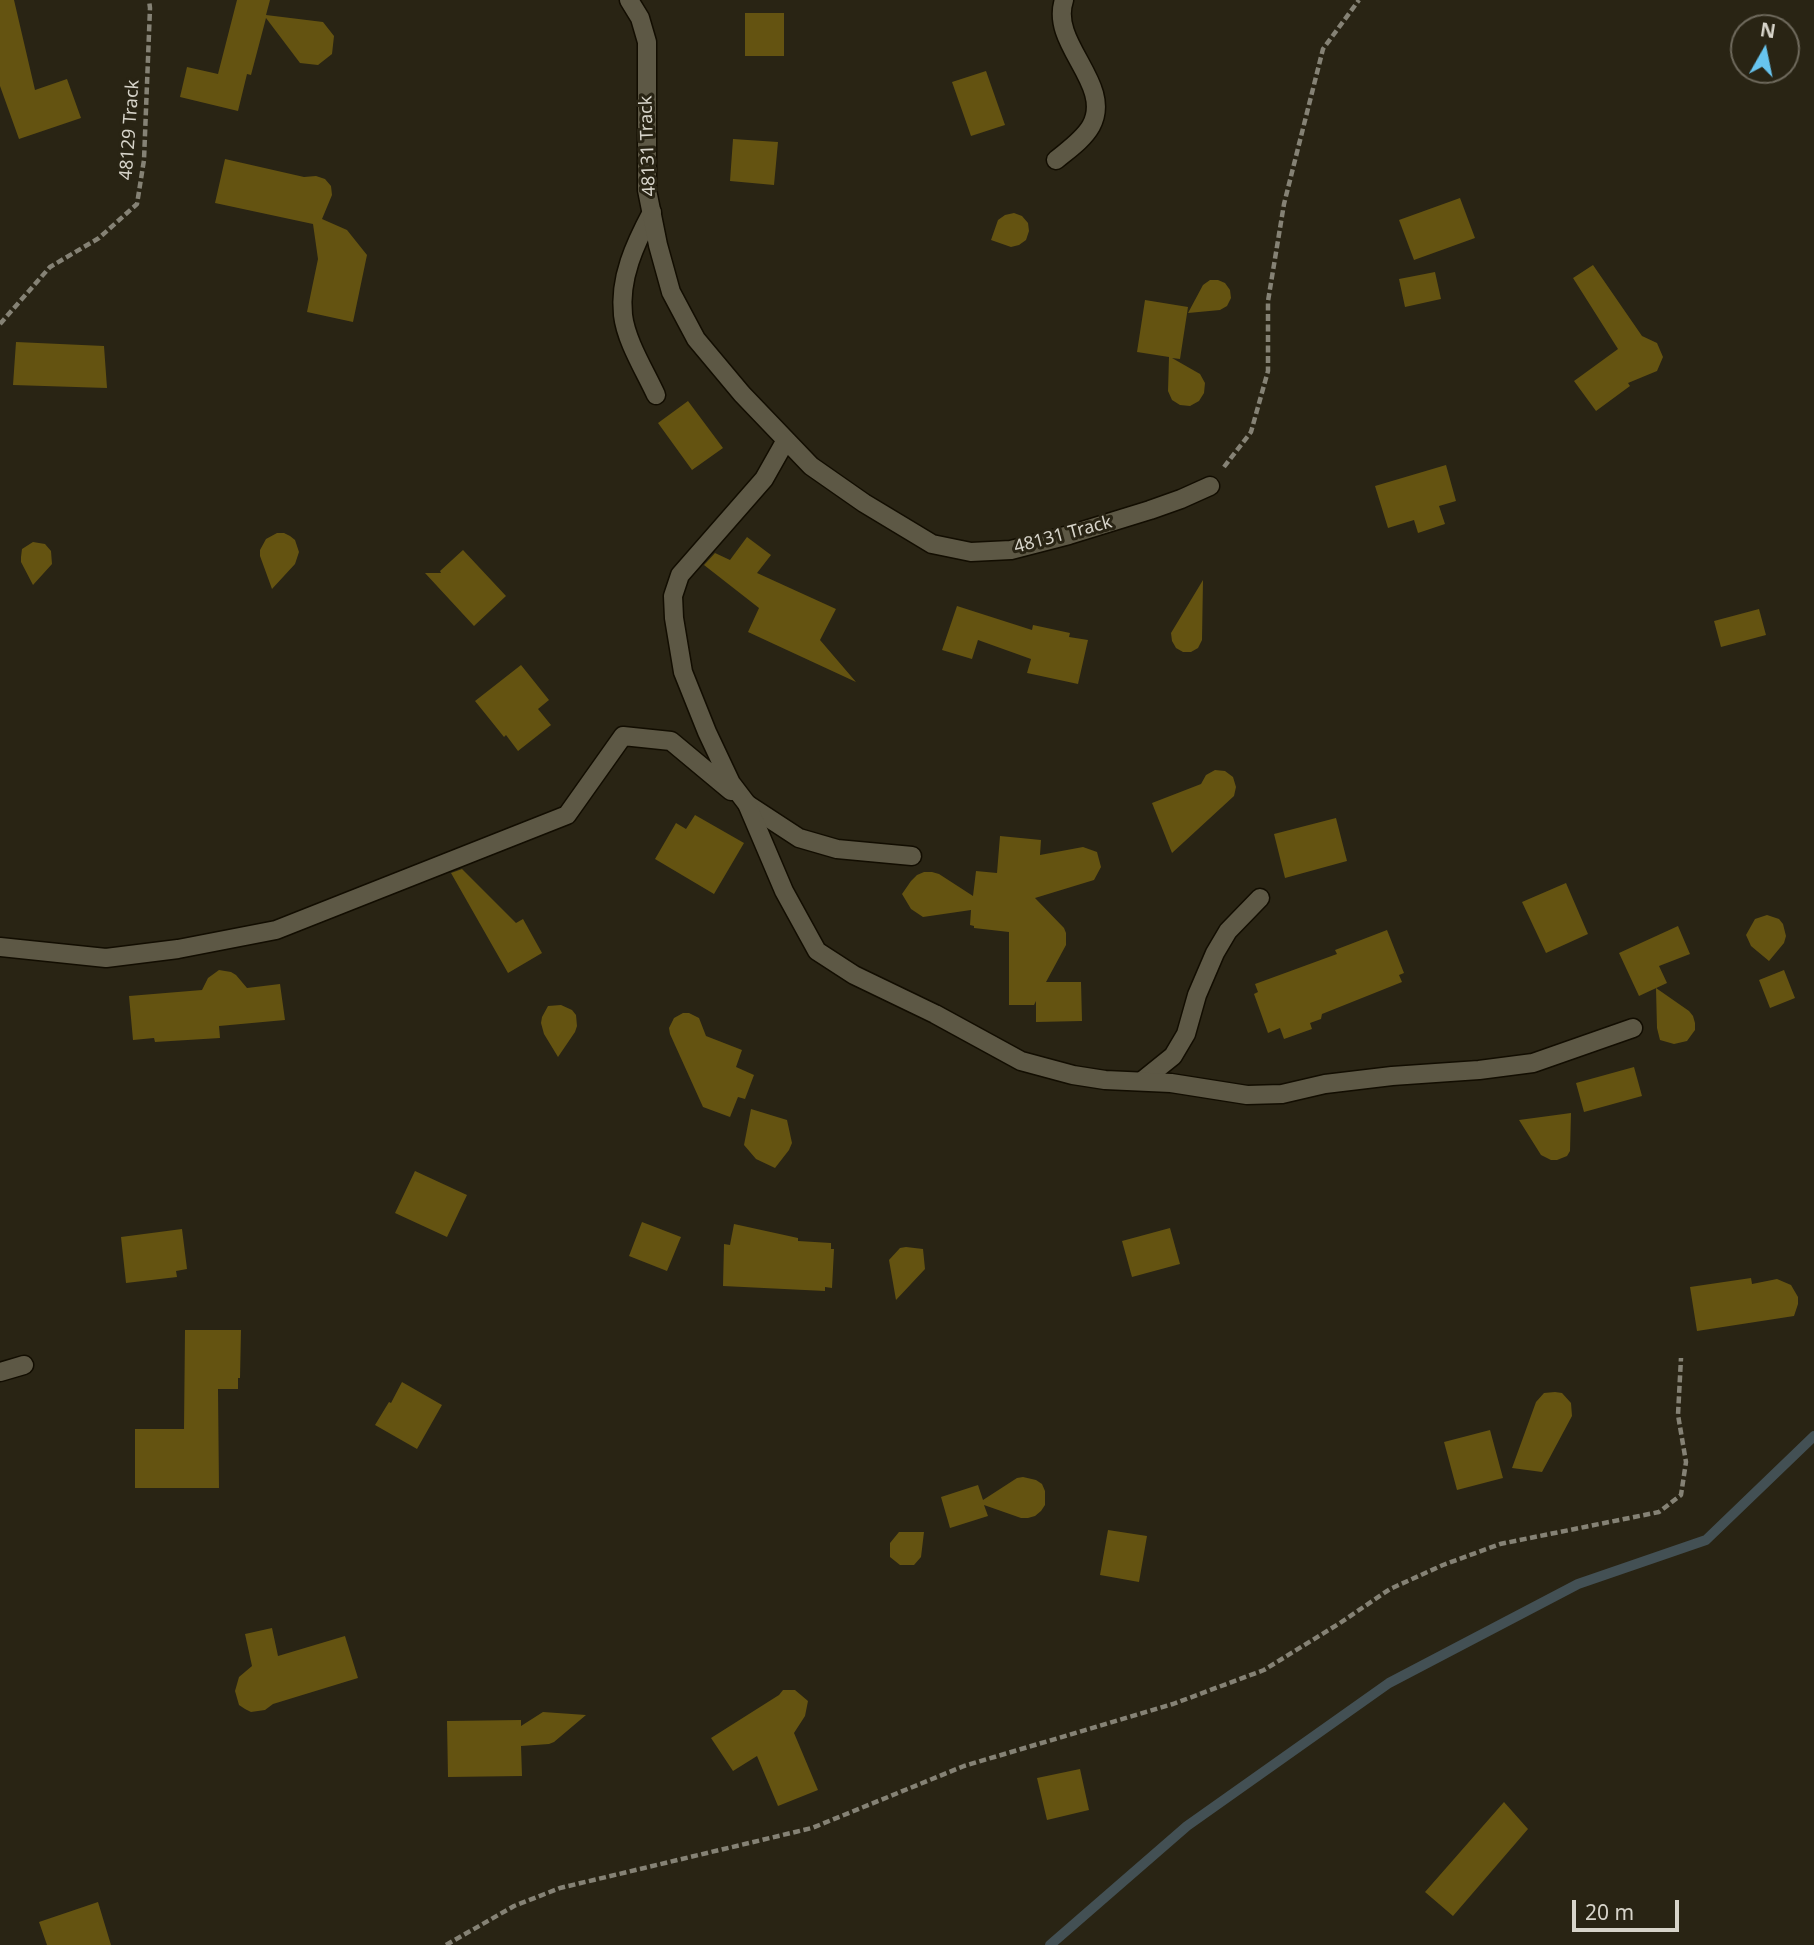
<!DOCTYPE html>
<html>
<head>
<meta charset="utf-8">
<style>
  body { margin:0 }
  #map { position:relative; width:1814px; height:1945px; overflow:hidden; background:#292414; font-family:"Noto Sans",sans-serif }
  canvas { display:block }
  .north { position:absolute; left:1730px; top:14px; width:70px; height:70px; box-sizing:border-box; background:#292414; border:2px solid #6f6a5d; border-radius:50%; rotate:9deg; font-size:19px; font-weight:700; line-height:28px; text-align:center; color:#d7d4ca }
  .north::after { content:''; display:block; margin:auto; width:24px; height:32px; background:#67c4ef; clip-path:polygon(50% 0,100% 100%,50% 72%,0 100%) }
  .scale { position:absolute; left:1572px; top:1900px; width:107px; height:32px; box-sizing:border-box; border:4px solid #d7d4ca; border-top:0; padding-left:9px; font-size:21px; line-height:24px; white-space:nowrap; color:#d7d4ca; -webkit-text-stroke:5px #292414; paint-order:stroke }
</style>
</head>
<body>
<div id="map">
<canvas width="1814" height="1945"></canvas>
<div class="north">N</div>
<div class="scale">20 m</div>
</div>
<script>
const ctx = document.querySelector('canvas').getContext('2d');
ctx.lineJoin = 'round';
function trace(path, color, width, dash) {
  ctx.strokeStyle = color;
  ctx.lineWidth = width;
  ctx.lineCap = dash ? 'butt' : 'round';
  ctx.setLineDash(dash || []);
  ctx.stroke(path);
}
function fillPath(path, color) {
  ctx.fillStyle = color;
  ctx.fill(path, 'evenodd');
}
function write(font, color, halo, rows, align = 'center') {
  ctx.font = font + ' "Noto Sans",sans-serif';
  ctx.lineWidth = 6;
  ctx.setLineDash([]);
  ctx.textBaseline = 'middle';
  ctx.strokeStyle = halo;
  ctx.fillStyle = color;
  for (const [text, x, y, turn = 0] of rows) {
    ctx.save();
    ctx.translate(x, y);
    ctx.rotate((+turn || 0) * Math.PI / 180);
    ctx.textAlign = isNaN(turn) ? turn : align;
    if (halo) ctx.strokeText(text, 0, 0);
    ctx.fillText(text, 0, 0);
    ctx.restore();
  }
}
trace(new Path2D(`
  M 1050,1945 L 1187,1826 L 1389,1683 L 1578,1584 L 1706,1540 L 1814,1436`), '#435054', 10);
fillPath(new Path2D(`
  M 0,0 L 14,0 L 35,90 L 67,79 L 81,118 L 19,139 L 0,86 Z
  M 237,0 L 270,0 L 266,15 L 323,22 L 334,36 L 332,54 L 318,65 L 300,63 L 266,18 L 251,75 L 247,74 L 238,111 L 180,97 L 187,67 L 218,74 Z
  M 745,13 L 784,13 L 784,56 L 745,56 Z
  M 986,71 L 1005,125 L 971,136 L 952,82 Z
  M 733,139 L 778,142 L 774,185 L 730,181 Z
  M 225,159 L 304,177 L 316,176 L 325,179 L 331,186 L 332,195 L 322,219 L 347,230 L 367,255 L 353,322 L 307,312 L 318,259 L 313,224 L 215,203 Z
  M 1460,198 L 1475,238 L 1414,260 L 1399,220 Z
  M 1014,213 L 1022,216 L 1028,223 L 1029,231 L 1026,240 L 1019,245 L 1011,247 L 991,240 L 998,220 L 1005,215 Z
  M 1593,265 L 1642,336 L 1657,343 L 1663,357 L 1657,371 L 1628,383 L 1630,386 L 1596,411 L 1574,381 L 1618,349 L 1573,278 Z
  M 1435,272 L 1441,299 L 1405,307 L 1399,279 Z
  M 1210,280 L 1218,280 L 1225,283 L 1230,290 L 1231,298 L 1227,306 L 1220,310 L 1188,313 L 1203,285 Z
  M 1145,300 L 1188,307 L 1180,359 L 1172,358 L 1200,374 L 1205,383 L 1204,393 L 1199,401 L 1190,406 L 1180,405 L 1172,400 L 1168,391 L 1169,357 L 1137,352 Z
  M 16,342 L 104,346 L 107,388 L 13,385 Z
  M 688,401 L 723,448 L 692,470 L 658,423 Z
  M 1446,465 L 1456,501 L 1439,506 L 1445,524 L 1418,533 L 1414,520 L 1388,528 L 1375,486 Z
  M 277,533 L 284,533 L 290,536 L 295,540 L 299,552 L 295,564 L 272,589 L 260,556 L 260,550 L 266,539 Z
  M 747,537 L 771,555 L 757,573 L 836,609 L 820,640 L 856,682 L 748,632 L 759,608 L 704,565 L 715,553 L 730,560 Z
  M 33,542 L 45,544 L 51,551 L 52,564 L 33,585 L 21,562 L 21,557 L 22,549 Z
  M 463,550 L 506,596 L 474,626 L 425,573 L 441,573 L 440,571 Z
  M 1203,580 L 1202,640 L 1198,648 L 1191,652 L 1183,652 L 1176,648 L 1172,641 L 1171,633 Z
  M 957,606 L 1032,630 L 1033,625 L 1070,633 L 1069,637 L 1088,640 L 1078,684 L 1027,673 L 1031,659 L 978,640 L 972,659 L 942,650 Z
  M 1759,609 L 1766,635 L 1721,647 L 1714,621 Z
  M 521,665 L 549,700 L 538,709 L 551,725 L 518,751 L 506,735 L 504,737 L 475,701 Z
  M 1215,770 L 1225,771 L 1233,777 L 1236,787 L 1234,796 L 1172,853 L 1152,803 L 1201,784 L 1206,775 Z
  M 695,815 L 744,843 L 714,894 L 655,859 L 676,823 L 686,829 Z
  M 1336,818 L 1347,861 L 1285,878 L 1274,834 Z
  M 1000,836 L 1041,840 L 1040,855 L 1083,847 L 1097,852 L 1101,867 L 1094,880 L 1035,898 L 1064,928 L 1066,933 L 1066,945 L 1046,982 L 1081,982 L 1082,1021 L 1036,1022 L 1036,1001 L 1034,1005 L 1009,1005 L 1009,932 L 974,928 L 974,926 L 970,925 L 971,910 L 923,917 L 911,909 L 902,894 L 911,881 L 917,875 L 924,872 L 932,872 L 939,874 L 973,896 L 976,871 L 997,873 Z
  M 462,869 L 516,923 L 523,919 L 542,953 L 508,973 L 451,873 Z
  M 1566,883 L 1588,934 L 1546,953 L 1522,902 Z
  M 1767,915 L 1779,919 L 1783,924 L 1786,936 L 1784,943 L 1769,961 L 1751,946 L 1746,935 L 1755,919 Z
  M 1678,926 L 1690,954 L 1659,966 L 1667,983 L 1639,996 L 1619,953 Z
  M 1387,930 L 1404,973 L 1399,975 L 1402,982 L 1322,1014 L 1321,1019 L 1310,1023 L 1312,1029 L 1284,1039 L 1280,1028 L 1268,1033 L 1254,994 L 1258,992 L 1255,984 L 1337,954 L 1335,950 Z
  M 219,970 L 231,972 L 236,975 L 247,988 L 280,984 L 285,1020 L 219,1026 L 220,1038 L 155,1042 L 154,1038 L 133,1040 L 129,996 L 202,990 L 208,978 Z
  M 1784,970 L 1795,998 L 1770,1008 L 1759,980 Z
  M 1656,988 L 1689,1011 L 1693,1016 L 1695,1023 L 1695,1030 L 1687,1041 L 1674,1044 L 1660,1040 L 1657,1028 Z
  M 561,1005 L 572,1010 L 576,1015 L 577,1026 L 575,1032 L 558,1057 L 544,1034 L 541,1023 L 542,1017 L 548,1006 Z
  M 683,1013 L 689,1013 L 699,1018 L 706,1036 L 742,1050 L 736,1067 L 754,1075 L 745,1099 L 738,1097 L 730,1117 L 703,1107 L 670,1034 L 669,1028 L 674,1018 Z
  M 1634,1067 L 1642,1096 L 1584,1112 L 1576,1083 Z
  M 751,1109 L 787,1120 L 792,1143 L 789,1150 L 775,1168 L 756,1159 L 744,1145 Z
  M 1571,1113 L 1570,1151 L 1567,1156 L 1557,1160 L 1551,1160 L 1541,1155 L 1519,1120 Z
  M 415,1171 L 467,1195 L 447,1237 L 395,1213 Z
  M 642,1222 L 681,1237 L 667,1271 L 629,1256 Z
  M 734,1224 L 798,1238 L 798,1241 L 831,1243 L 831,1249 L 834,1249 L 832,1288 L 825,1287 L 825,1291 L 723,1286 L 724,1244 L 730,1245 Z
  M 1170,1228 L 1180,1264 L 1132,1277 L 1122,1241 Z
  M 182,1229 L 187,1269 L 176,1271 L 177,1277 L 126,1283 L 121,1237 Z
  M 906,1247 L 923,1249 L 925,1269 L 896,1300 L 889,1260 L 900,1248 Z
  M 1751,1278 L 1752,1284 L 1777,1279 L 1791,1285 L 1798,1297 L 1798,1304 L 1794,1316 L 1697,1331 L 1690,1287 Z
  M 185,1330 L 241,1330 L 240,1378 L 238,1378 L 238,1389 L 218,1389 L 219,1488 L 135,1488 L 135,1429 L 184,1429 Z
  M 402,1382 L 442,1405 L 417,1449 L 375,1425 L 389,1402 L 391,1403 Z
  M 1555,1392 L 1562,1393 L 1571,1403 L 1572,1416 L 1542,1472 L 1512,1468 L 1536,1402 L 1544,1393 Z
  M 1490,1430 L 1503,1478 L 1457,1490 L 1444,1442 Z
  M 1023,1477 L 1036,1480 L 1042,1484 L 1045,1491 L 1045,1505 L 1041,1511 L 1035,1516 L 1028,1518 L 1021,1518 L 984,1505 L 988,1516 L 950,1528 L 941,1497 L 978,1485 L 983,1500 L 1017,1478 Z
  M 1108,1530 L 1147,1536 L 1139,1582 L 1100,1575 Z
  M 899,1532 L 924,1532 L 921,1557 L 914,1565 L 900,1565 L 890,1557 L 890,1543 Z
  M 272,1628 L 278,1656 L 345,1636 L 358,1678 L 273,1704 L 265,1710 L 251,1712 L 245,1709 L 239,1705 L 235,1691 L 239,1677 L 252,1666 L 245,1634 Z
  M 783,1690 L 795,1690 L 808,1701 L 805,1716 L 794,1733 L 818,1790 L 778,1806 L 757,1756 L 733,1771 L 711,1738 L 779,1695 Z
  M 543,1712 L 586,1715 L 554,1742 L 549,1744 L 521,1746 L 522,1776 L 448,1777 L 447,1721 L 521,1720 L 521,1726 Z
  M 1080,1769 L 1089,1810 L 1047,1820 L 1037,1778 Z
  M 1504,1802 L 1528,1829 L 1453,1916 L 1425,1892 Z
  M 98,1902 L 111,1945 L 47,1945 L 39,1922 Z`), '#645311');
const lane = new Path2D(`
  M 652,212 C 635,244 619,278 623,315 C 626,341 645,371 656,395
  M 747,804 L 799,838 L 837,849 L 912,856
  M 1142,1081 L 1173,1056 L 1186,1034 L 1197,995 L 1215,953 L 1228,931 L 1260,898`);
const street = new Path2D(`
  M 629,0 L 640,18 L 647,42 L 647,190 L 658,245 L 671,292 L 696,339 L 742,394 L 811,466 L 864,503 L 932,544 L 971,552 L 1011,550 L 1069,535 L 1150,510 L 1181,499 L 1210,486
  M 1056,160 C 1068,150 1083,140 1091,126 C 1114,84 1049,44 1064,0
  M 786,440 L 764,479 L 680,575 L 673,596 L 674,618 L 683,672 L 707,732 L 731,783 L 747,804 L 784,891 L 817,951 L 854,975 L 935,1014 L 1021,1061 L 1073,1075 L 1105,1080 L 1171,1083 L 1247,1095 L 1282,1094 L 1325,1084 L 1392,1076 L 1479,1070 L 1533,1063 L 1633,1028
  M 0,947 L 106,958 L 178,949 L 276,930 L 567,815 L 623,736 L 671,741 L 731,791
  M 0,1372 L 24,1365`);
trace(lane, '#120d01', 21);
trace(street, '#120d01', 21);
trace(new Path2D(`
  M 0,324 L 50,267 L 99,238 L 137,204 L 144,160 L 150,8 L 149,0
  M 1224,467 L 1251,432 L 1268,371 L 1268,301 L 1284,204 L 1323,49 L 1359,0
  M 446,1945 L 514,1906 L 560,1888 L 812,1828 L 964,1766 L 1173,1704 L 1264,1670 L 1340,1623 L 1390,1589 L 1443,1565 L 1500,1544 L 1659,1512 L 1681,1495 L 1686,1462 L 1678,1415 L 1681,1358`), '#858275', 4.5, [7, 3.5]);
trace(lane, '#5d5845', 18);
trace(street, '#5d5845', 18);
write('18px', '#d7d4ca', '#292414', [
  ["48129 Track",130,130,-86],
  ["48131 Track",648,146,-92],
  ["48131 Track",1063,535,-15]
]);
</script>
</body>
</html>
